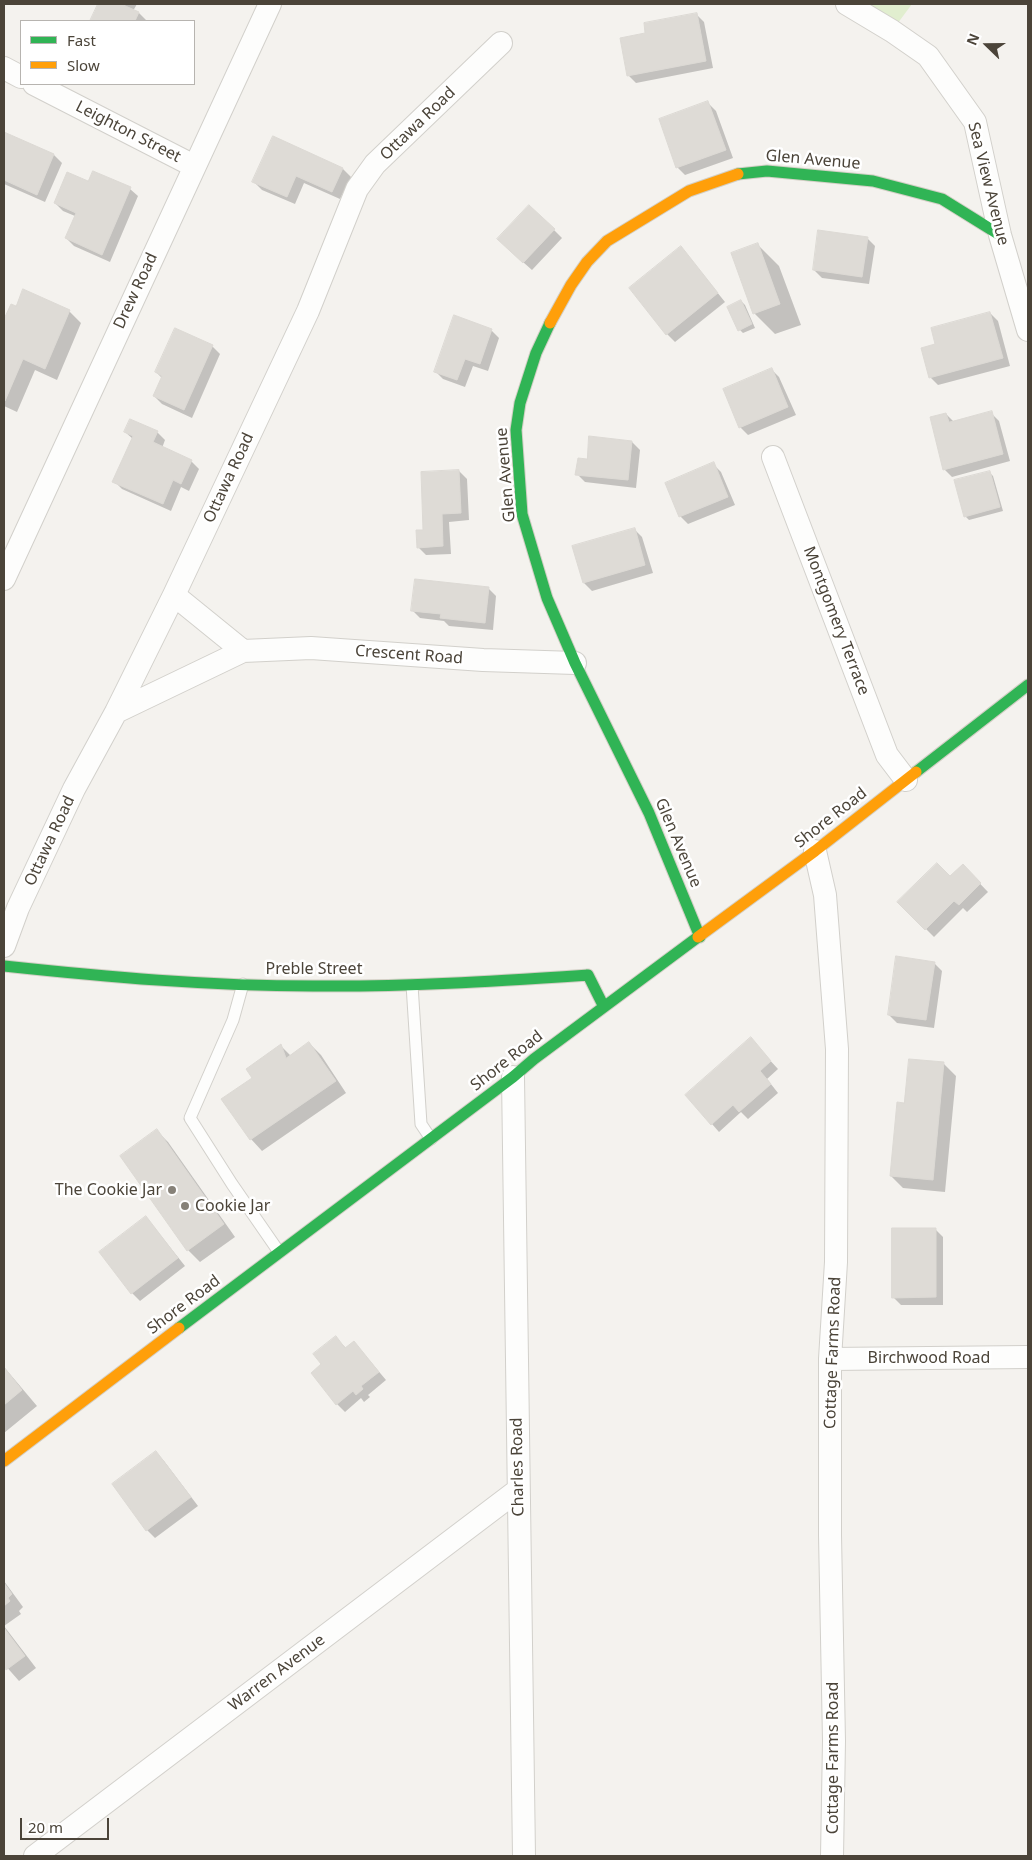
<!DOCTYPE html>
<html>
<head>
<meta charset="utf-8">
<style>
  body { margin:0 }
  #map { position:relative; width:1032px; height:1860px; overflow:hidden; background:#f4f2ee; font-family:"Noto Sans",sans-serif }
  canvas { display:block }
  .frame { position:absolute; inset:0; border:5px solid #4b4439; pointer-events:none }
  .legend { position:absolute; left:20px; top:20px; width:175px; height:65px; box-sizing:border-box; background:#fff; border:1px solid #b7b4b0; margin:0; padding:6px 9px; list-style:none; font-size:15px; color:#4b4439 }
  .legend li { display:flex; align-items:center; gap:10px; height:25px }
  .legend b { width:25px; border:1px solid #b7b4b0 }
  .north { position:absolute; left:962px; top:20px; width:50px; height:50px; -webkit-text-stroke:4px #fff; paint-order:stroke; rotate:292deg; font-size:14px; font-weight:700; line-height:20px; text-align:center; color:#4b4439 }
  .north::after { content:''; display:block; margin:auto; width:18px; height:22px; background:#4b4439; clip-path:polygon(50% 0,100% 100%,50% 72%,0 100%) }
  .scale { position:absolute; left:20px; top:1818px; width:89px; height:22px; box-sizing:border-box; border:2px solid #4b4439; border-top:0; padding-left:6px; font-size:15px; line-height:18px; white-space:nowrap; color:#4b4439; -webkit-text-stroke:4px #fff; paint-order:stroke }
</style>
</head>
<body>
<div id="map">
<canvas width="1032" height="1860"></canvas>
<div class="frame"></div>
<ul class="legend">
<li><b style="height:6px;background:#30b455"></b>Fast</li>
<li><b style="height:6px;background:#ff9f0a"></b>Slow</li>
</ul>
<div class="north">N</div>
<div class="scale">20 m</div>
</div>
<script>
const ctx = document.querySelector('canvas').getContext('2d');
ctx.lineJoin = 'round';
function fillPath(path, color) {
  ctx.fillStyle = color;
  ctx.fill(path, 'evenodd');
}
function trace(path, color, width, dash) {
  ctx.strokeStyle = color;
  ctx.lineWidth = width;
  ctx.lineCap = dash ? 'butt' : 'round';
  ctx.setLineDash(dash || []);
  ctx.stroke(path);
}
function write(font, color, halo, rows, align = 'center') {
  ctx.font = font + ' "Noto Sans",sans-serif';
  ctx.lineWidth = 5;
  ctx.setLineDash([]);
  ctx.textBaseline = 'middle';
  ctx.strokeStyle = halo;
  ctx.fillStyle = color;
  for (const [text, x, y, turn = 0] of rows) {
    ctx.save();
    ctx.translate(x, y);
    ctx.rotate((+turn || 0) * Math.PI / 180);
    ctx.textAlign = isNaN(turn) ? turn : align;
    if (halo) ctx.strokeText(text, 0, 0);
    ctx.fillText(text, 0, 0);
    ctx.restore();
  }
}
fillPath(new Path2D(`
  M 847,4 L 912,4 L 892,31 Z`), '#e1eecf');
fillPath(new Path2D(`
  M 100,4 L 137,4 L 133,11 L 139,13 L 147,21 L 92,21 Z
  M 696,14 L 704,22 L 713,68 L 636,83 L 628,75 L 647,34 Z
  M 708,103 L 716,111 L 733,158 L 685,175 L 677,167 Z
  M 4,134 L 54,155 L 62,163 L 45,202 L 4,184 Z
  M 274,137 L 343,169 L 351,177 L 340,199 L 304,183 L 295,204 L 262,190 L 254,182 Z
  M 88,183 L 130,189 L 138,196 L 110,262 L 74,246 L 66,238 L 75,216 L 63,211 L 55,203 Z
  M 554,230 L 562,238 L 532,270 L 506,247 Z
  M 867,238 L 875,246 L 869,284 L 822,278 L 814,270 Z
  M 758,245 L 779,266 L 801,325 L 775,334 L 754,313 Z
  M 688,256 L 725,302 L 675,342 L 667,334 Z
  M 741,301 L 745,305 L 755,328 L 743,333 L 740,330 Z
  M 11,305 L 16,307 L 69,311 L 81,323 L 57,380 L 35,370 L 17,412 L 4,406 L 4,323 Z
  M 990,313 L 998,321 L 1010,366 L 938,385 L 930,377 Z
  M 491,330 L 499,338 L 488,371 L 473,366 L 465,387 L 443,379 L 435,371 Z
  M 212,346 L 220,354 L 192,418 L 162,404 L 154,396 L 162,378 L 156,372 Z
  M 771,369 L 779,377 L 796,415 L 748,435 L 740,427 Z
  M 991,413 L 999,421 L 1010,461 L 952,477 L 944,469 L 946,414 L 954,422 Z
  M 125,432 L 157,432 L 165,440 L 162,448 L 191,461 L 199,469 L 189,491 L 181,487 L 171,511 L 122,489 L 114,481 L 133,439 Z
  M 632,442 L 640,450 L 636,488 L 585,482 L 577,474 Z
  M 713,464 L 721,472 L 735,505 L 688,524 L 680,516 Z
  M 459,471 L 467,479 L 469,520 L 449,522 L 451,554 L 426,555 L 418,547 L 425,531 Z
  M 989,472 L 993,476 L 1003,511 L 969,520 L 965,516 Z
  M 634,529 L 642,537 L 653,573 L 592,591 L 584,583 Z
  M 488,588 L 496,596 L 493,630 L 449,626 L 444,621 L 420,618 L 412,610 Z
  M 963,866 L 988,892 L 967,912 L 963,908 L 934,937 L 899,902 L 951,878 Z
  M 934,963 L 942,971 L 934,1028 L 897,1023 L 889,1015 Z
  M 309,1043 L 321,1055 L 346,1093 L 262,1151 L 251,1139 L 253,1078 L 281,1046 L 291,1056 Z
  M 756,1045 L 778,1069 L 767,1079 L 778,1093 L 748,1119 L 741,1112 L 719,1132 L 712,1124 Z
  M 944,1064 L 956,1076 L 945,1192 L 903,1188 L 891,1176 L 906,1104 Z
  M 157,1131 L 168,1142 L 235,1237 L 200,1262 L 188,1250 Z
  M 146,1217 L 185,1266 L 140,1301 L 132,1293 Z
  M 935,1229 L 943,1237 L 943,1305 L 901,1305 L 893,1297 Z
  M 336,1338 L 346,1348 L 354,1342 L 386,1380 L 368,1395 L 370,1397 L 364,1402 L 361,1398 L 345,1412 L 337,1404 L 323,1365 Z
  M 4,1367 L 37,1406 L 4,1433 Z
  M 156,1453 L 164,1461 L 198,1506 L 155,1538 L 147,1530 Z
  M 4,1581 L 23,1607 L 19,1611 L 21,1614 L 4,1626 L 36,1668 L 19,1681 L 4,1664 Z`), '#0003');
const building = new Path2D(`
  M 98,4 L 121,4 L 139,12 L 135,21 L 90,21 Z
  M 697,13 L 706,61 L 627,76 L 620,38 L 645,33 L 644,23 Z
  M 708,101 L 726,150 L 676,168 L 659,119 Z
  M 4,132 L 54,154 L 37,195 L 4,180 Z
  M 273,136 L 343,168 L 332,192 L 296,176 L 287,197 L 252,182 Z
  M 93,171 L 131,187 L 102,255 L 65,238 L 76,213 L 54,203 L 67,172 L 88,181 Z
  M 529,205 L 555,229 L 523,263 L 497,239 Z
  M 818,230 L 868,237 L 862,277 L 813,270 Z
  M 758,243 L 780,304 L 753,314 L 731,253 Z
  M 681,246 L 718,293 L 666,335 L 629,288 Z
  M 23,289 L 70,310 L 45,369 L 23,359 L 5,401 L 4,319 L 11,304 L 16,306 Z
  M 741,300 L 752,324 L 738,331 L 727,307 Z
  M 990,312 L 1003,358 L 929,378 L 921,348 L 935,344 L 931,328 Z
  M 454,315 L 492,329 L 480,364 L 465,359 L 457,380 L 434,372 Z
  M 175,328 L 213,345 L 184,410 L 153,396 L 162,376 L 155,372 Z
  M 772,368 L 788,407 L 739,428 L 723,389 Z
  M 992,411 L 1003,454 L 943,470 L 930,417 L 946,413 L 949,422 Z
  M 130,419 L 158,431 L 153,442 L 192,460 L 181,484 L 173,480 L 163,504 L 112,482 L 133,436 L 124,432 Z
  M 589,436 L 632,441 L 628,480 L 575,475 L 578,458 L 587,459 Z
  M 714,462 L 728,497 L 679,517 L 665,483 Z
  M 459,470 L 461,513 L 442,514 L 443,546 L 417,548 L 416,530 L 423,530 L 421,472 Z
  M 990,471 L 1000,507 L 964,517 L 954,480 Z
  M 635,528 L 645,565 L 583,583 L 572,546 Z
  M 415,579 L 489,587 L 485,623 L 440,618 L 441,614 L 411,611 Z
  M 937,863 L 950,876 L 963,864 L 981,883 L 959,905 L 954,901 L 925,930 L 897,902 Z
  M 896,956 L 935,962 L 926,1020 L 888,1015 Z
  M 751,1037 L 771,1061 L 760,1071 L 771,1084 L 739,1112 L 733,1105 L 711,1125 L 685,1095 Z
  M 309,1042 L 336,1081 L 250,1140 L 221,1099 L 252,1078 L 246,1069 L 281,1044 L 286,1058 Z
  M 909,1059 L 944,1062 L 933,1180 L 890,1176 L 897,1102 L 904,1103 Z
  M 157,1129 L 224,1224 L 187,1251 L 120,1156 Z
  M 146,1216 L 178,1258 L 131,1294 L 99,1252 Z
  M 892,1228 L 936,1228 L 936,1297 L 892,1298 Z
  M 336,1336 L 345,1348 L 354,1341 L 379,1372 L 361,1386 L 363,1389 L 356,1395 L 353,1391 L 336,1405 L 311,1373 L 321,1364 L 313,1354 Z
  M 4,1367 L 22,1390 L 4,1405 Z
  M 156,1451 L 191,1497 L 146,1531 L 112,1484 Z
  M 4,1583 L 12,1594 L 8,1598 L 10,1601 L 4,1606 Z
  M 4,1628 L 25,1656 L 6,1670 L 4,1666 Z`);
fillPath(building, '#dedbd6');
trace(building, '#dcd9d4', 1);
const lane = new Path2D(`
  M 243,984 L 233,1020 L 190,1118 L 232,1184 L 279,1252
  M 412,985 L 421,1124 L 431,1139`);
const street = new Path2D(`
  M 847,4 L 892,31 L 928,56 L 975,122 L 1000,235 L 1028,330
  M 4,68 L 21,77
  M 34,84 L 194,166
  M 773,457 L 887,755 L 906,780
  M 4,579 L 270,4
  M 174,595 L 243,651 L 311,648 L 483,660 L 575,663
  M 116,712 L 243,651
  M 815,851 L 825,895 L 837,1049 L 836,1262 L 830,1359 L 830,1535 L 834,1741 L 832,1856
  M 4,946 L 18,908 L 74,789 L 116,712 L 174,595 L 308,311 L 357,189 L 375,164 L 501,43
  M 513,1077 L 524,1856
  M 830,1359 L 1028,1357
  M 35,1856 L 518,1490`);
const fast = new Path2D(`
  M 738,174 L 767,171 L 873,181 L 942,199 L 1000,235
  M 550,323 L 536,353 L 520,403 L 516,430 L 522,514 L 547,598 L 575,663 L 649,813 L 700,937
  M 916,772 L 1028,685
  M 4,966 C 107,977 209,986 313,986 C 405,987 496,981 588,975 L 604,1007
  M 179,1328 L 513,1077 L 534,1059 L 698,937`);
const slow = new Path2D(`
  M 550,323 L 571,285 L 587,262 L 607,241 L 689,191 L 738,174
  M 698,937 L 815,851 L 916,772
  M 4,1461 L 179,1328`);
trace(lane, '#d2d0cb', 13);
trace(street, '#d2d0cb', 24);
trace(fast, '#d3cfc5', 13);
trace(slow, '#d3cfc5', 13);
trace(lane, '#fdfdfc', 11);
trace(street, '#fdfdfc', 22);
trace(fast, '#30b455', 11);
trace(slow, '#ff9f0a', 11);
for (const [x, y, r, color] of [
  [172,1190,5,"#868178"],
  [185,1206,5,"#868178"]
]) {
  const dot = new Path2D();
  dot.arc(x, y, r, 0, 2 * Math.PI);
  ctx.fillStyle = color;
  ctx.fill(dot);
  trace(dot, '#fff', 2);
}
write('16px', '#4b4439', '#fff', [
  ["Ottawa Road",418,124,-44],
  ["Leighton Street",128,132,27],
  ["Glen Avenue",813,160,5],
  ["Sea View Avenue",988,184,76],
  ["Drew Road",136,291,-65],
  ["Glen Avenue",506,475,-95],
  ["Ottawa Road",229,478,-65],
  ["Montgomery Terrace",836,621,69],
  ["Crescent Road",409,655,4],
  ["Shore Road",831,818,-38],
  ["Ottawa Road",50,841,-65],
  ["Glen Avenue",678,843,67],
  ["Preble Street",314,969],
  ["Shore Road",507,1061,-38],
  ["Shore Road",184,1305,-37],
  ["Cottage Farms Road",833,1353,-88],
  ["Birchwood Road",929,1358],
  ["Charles Road",518,1467,-91],
  ["Warren Avenue",277,1673,-37],
  ["Cottage Farms Road",833,1758,-90]
]);
write('16px', '#4b4439', '#fff', [
  ["The Cookie Jar",162,1190],
  ["Cookie Jar",195,1206,"left"]
], 'right');
</script>
</body>
</html>
